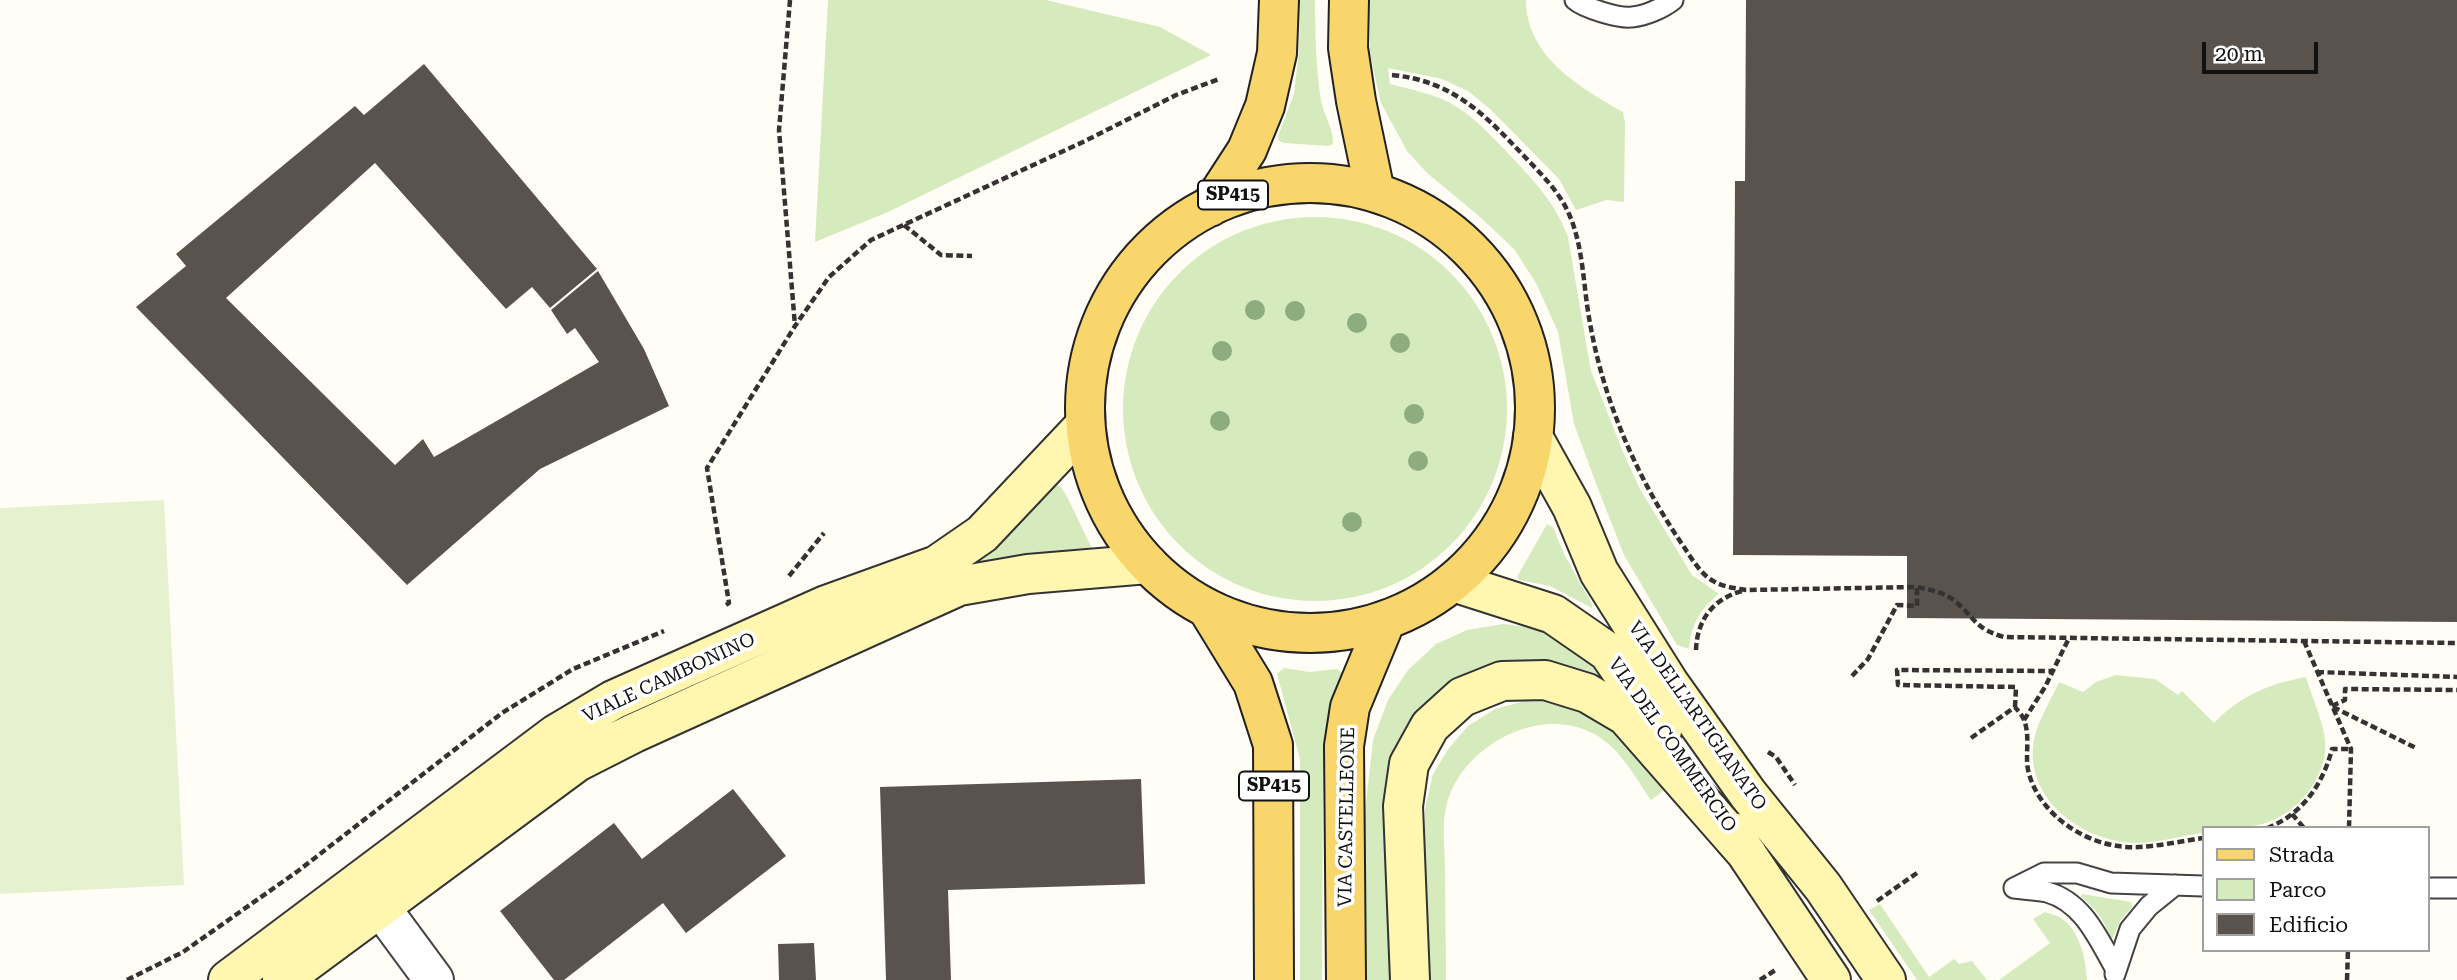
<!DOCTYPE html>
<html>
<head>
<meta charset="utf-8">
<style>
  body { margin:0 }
  #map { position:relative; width:2457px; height:980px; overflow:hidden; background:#fffdf5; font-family:"Roboto Serif",serif }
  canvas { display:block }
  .legend { position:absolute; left:2202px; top:826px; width:228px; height:126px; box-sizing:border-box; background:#fff; border:2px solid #a0a0a0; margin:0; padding:9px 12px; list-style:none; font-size:21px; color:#111 }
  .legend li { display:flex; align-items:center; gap:14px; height:35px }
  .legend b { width:35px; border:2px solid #a0a0a0 }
  .scale { position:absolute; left:2202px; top:42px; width:116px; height:32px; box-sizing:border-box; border:4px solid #111; border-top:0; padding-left:9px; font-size:21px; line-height:24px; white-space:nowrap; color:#111; -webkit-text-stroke:5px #fff; paint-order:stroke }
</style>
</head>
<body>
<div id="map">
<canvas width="2457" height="980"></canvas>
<ul class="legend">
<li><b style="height:9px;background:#f9d66b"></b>Strada</li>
<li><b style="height:19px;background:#d5ebbd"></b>Parco</li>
<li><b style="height:19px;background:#5a524d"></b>Edificio</li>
</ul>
<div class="scale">20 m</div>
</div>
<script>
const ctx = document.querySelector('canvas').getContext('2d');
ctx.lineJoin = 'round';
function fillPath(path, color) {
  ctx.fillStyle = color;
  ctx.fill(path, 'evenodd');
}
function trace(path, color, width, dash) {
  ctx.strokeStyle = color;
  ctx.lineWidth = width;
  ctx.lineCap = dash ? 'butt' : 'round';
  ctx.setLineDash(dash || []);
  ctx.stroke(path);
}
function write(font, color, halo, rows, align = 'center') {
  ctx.font = font + ' "Roboto Serif",serif';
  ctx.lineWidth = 7;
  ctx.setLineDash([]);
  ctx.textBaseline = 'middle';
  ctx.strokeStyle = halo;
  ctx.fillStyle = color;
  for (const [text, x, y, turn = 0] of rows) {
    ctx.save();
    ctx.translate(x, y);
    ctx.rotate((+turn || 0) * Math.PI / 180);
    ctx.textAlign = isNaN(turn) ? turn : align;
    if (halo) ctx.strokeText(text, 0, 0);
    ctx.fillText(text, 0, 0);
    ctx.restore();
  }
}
fillPath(new Path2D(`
  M 828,0 L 1046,0 L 1160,27 L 1211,55 L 888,212 L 815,242 Z
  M 1300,0 L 1315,0 C 1315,34 1316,68 1321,101 C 1324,116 1334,129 1333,144 L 1328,146 L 1284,143 L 1279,141 L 1278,136 L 1294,94 L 1299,50 Z
  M 1370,0 L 1526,0 C 1526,56 1579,87 1623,112 L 1625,123 L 1624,202 L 1607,200 L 1576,210 L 1559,179 L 1490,109 L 1468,91 L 1442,79 L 1388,68 L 1390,84 C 1412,90 1437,94 1457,107 C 1475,118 1490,135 1505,150 C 1531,178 1555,201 1568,237 L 1591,371 L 1623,452 L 1640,489 L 1692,575 L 1719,594 C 1700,609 1691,625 1689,649 L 1677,645 L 1624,555 L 1597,486 L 1574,424 L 1558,332 L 1536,283 L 1514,249 L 1480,217 L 1427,173 L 1407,151 L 1381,103 L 1370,55 Z
  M1123 409a192 192 0 1 1 384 0a192 192 0 1 1-384 0Z
  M 1059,485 C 1066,490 1086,538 1093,550 L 1054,555 L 1015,556 L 970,568 L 968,565 L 1004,540 L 1049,488 Z
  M 1547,524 L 1553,527 L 1564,554 L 1592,604 L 1592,608 L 1550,586 L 1519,580 L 1517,577 Z
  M 1503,624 C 1532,627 1563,635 1587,654 C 1594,660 1599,669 1604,677 L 1594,677 L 1583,670 L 1549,662 L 1423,719 L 1392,980 L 1365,980 L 1365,812 L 1373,740 L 1388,700 L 1408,670 L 1436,644 L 1467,630 Z
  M 1284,668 L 1310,672 L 1337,669 L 1343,673 L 1323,763 L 1322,980 L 1300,980 L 1300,759 L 1277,674 Z
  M 2116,675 L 2155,679 L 2178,695 L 2182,691 L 2214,723 C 2240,696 2268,684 2306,677 C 2311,695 2323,721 2325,739 C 2329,776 2297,815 2262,824 C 2243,829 2223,828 2203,828 L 2203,833 C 2181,836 2157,843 2134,843 C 2084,841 2028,802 2033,747 C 2035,725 2050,702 2059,682 L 2083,692 L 2096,682 Z
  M 1525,701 L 1555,701 L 1605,718 L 1666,789 L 1651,800 C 1635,777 1621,750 1596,735 C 1539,701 1453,750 1445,814 C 1442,831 1445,850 1445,868 C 1445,905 1446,943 1446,980 L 1421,980 L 1425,808 L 1433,774 L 1449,748 L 1468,726 L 1495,709 Z
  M 2082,894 L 2131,902 L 2132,907 L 2120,921 L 2113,938 L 2110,938 C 2104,919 2096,909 2081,897 Z
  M 1880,904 L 1929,977 L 1954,959 L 1959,964 L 1972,961 L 1987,980 L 1917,980 L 1869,910 Z
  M 2045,912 C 2050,914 2057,915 2061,918 C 2080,930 2086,960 2087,980 L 1999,980 L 2050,943 L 2033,919 Z`), '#d5ebbd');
fillPath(new Path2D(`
  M 164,500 L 184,885 L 0,894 L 0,508 Z`), '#e6f2cf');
fillPath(new Path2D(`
  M 1746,0 L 2457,0 L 2457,622 L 1907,618 L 1907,556 L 1733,555 L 1735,181 L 1745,181 Z
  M 424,64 L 597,269 L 550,308 L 532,287 L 506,309 L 375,163 L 226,298 L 395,465 L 423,439 L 434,457 L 599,362 L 575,328 L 567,334 L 551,310 L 598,271 L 644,349 L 669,406 L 540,469 L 407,585 L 136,307 L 186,266 L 176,254 L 355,106 L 364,115 Z
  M 1141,779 L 1145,884 L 948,890 L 951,980 L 886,980 L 880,787 Z
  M 733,789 L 786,856 L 686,933 L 663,903 L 564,980 L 554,980 L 500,911 L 614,823 L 642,859 Z
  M 814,943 L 816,980 L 779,980 L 778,944 Z`), '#5a524d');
const lane = new Path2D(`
  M 1575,0 C 1584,8 1620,19 1632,17 C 1645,16 1663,8 1673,0
  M 2014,888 L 2044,873 L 2077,873 L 2111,883 L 2203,886
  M 2014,888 C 2024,889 2036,890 2047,892 C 2083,902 2098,938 2115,968
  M 2427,888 L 2457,888
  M 2115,974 L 2130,929 L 2149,906 L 2175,885`);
const street = new Path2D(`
  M 361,881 L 434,980`);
const secondary = new Path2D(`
  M 1533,437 L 1572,507 L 1599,572 L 1669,683 L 1748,794 L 1823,887 L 1886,980
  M 1453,582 L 1553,614 L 1608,652 L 1662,731
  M 1732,832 L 1831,980
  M 228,980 L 556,734 L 613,700 L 826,605 L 937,565 L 982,534 L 1085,425
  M 282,980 L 577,762 L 634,733 L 959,586 L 1028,574 L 1148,564
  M 1410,980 L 1403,806 L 1409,764 L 1430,726 L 1462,697 L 1502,681 L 1545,680 L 1587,693 L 1626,716 L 1747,854`);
const primary = new Path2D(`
  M 1349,0 L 1348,48 L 1356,101 L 1375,192
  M1085 408a225 225 0 1 1 450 0a225 225 0 1 1-450 0Z
  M 1210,207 L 1247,150 L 1265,106 L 1277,53 L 1279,0
  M 1207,608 L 1253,683 L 1273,745 L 1274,980
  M 1346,980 L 1344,746 L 1350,707 L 1386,620`);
trace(lane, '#444', 23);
trace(street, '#444', 42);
trace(secondary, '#333', 42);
trace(primary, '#222', 42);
trace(new Path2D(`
  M 790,0 L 779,130 L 795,326
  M 1392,75 C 1453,81 1484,114 1524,156 C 1541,174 1559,191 1569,214 C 1584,248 1583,287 1590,323 C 1604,403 1638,480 1684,547 C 1692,559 1701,575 1715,582 C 1724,587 1735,588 1746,590 L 1917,587 C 1931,590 1944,592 1955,601 C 1975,618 1975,629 2004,637 L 2457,643
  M 904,225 L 941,255 L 972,256
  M 789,576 L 824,533
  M 726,605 L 729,603 L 707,468 L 795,326 L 829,277 L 871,240 L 1083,142 L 1176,95 L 1219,79
  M 2304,641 L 2351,749 L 2349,828
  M 1696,650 C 1697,620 1713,599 1742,591
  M 2317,672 L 2457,677
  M 1852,676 L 1868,659 L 1897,605 L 1917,606 L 1917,587
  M 2332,706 L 2345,700 L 2345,689 L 2457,690
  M 2015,707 L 2016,687 L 1898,685 L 1897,670 L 2053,671
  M 2333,707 L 2416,748
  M 2024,720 L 2045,687 L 2069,638
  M 1971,738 L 2015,707 C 2018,711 2023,716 2024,720 C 2031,737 2024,757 2029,774 C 2042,819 2093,850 2139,847 C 2160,846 2182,841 2203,838
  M 1768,752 L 1776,757 L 1795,785
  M 2292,814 L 2304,828
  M 2267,828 C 2302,815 2323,784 2332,749 L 2351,749
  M 1877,901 L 1917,873
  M 127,980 L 183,952 L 298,871 L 502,713 L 573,669 L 664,631
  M 1760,980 L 1777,969
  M 2347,980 L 2348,950`), '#333', 4.5, [7, 3.5]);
trace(lane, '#fff', 19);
trace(street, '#fff', 38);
trace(secondary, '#fff6b0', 38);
trace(primary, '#f9d66b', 38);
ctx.fillStyle = '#8dad7f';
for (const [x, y] of [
  [1255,310],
  [1295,311],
  [1357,323],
  [1400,343],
  [1222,351],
  [1414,414],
  [1220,421],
  [1418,461],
  [1352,522]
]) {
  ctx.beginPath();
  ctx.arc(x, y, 10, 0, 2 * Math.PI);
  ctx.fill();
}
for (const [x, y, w] of [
  [1233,195,70],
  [1274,786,70]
]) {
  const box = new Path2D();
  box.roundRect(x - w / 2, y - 14.5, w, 29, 5);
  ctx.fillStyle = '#fff';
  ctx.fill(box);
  trace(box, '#111', 2);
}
write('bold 18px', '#111', null, [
  ["SP415",1233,195],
  ["SP415",1274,786]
]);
write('19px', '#111', '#fff', [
  ["VIALE CAMBONINO",669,678,-25],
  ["VIA DELL'ARTIGIANATO",1697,716,55],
  ["VIA DEL COMMERCIO",1672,745,55],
  ["VIA CASTELLEONE",1347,817,-89]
]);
</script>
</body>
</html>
